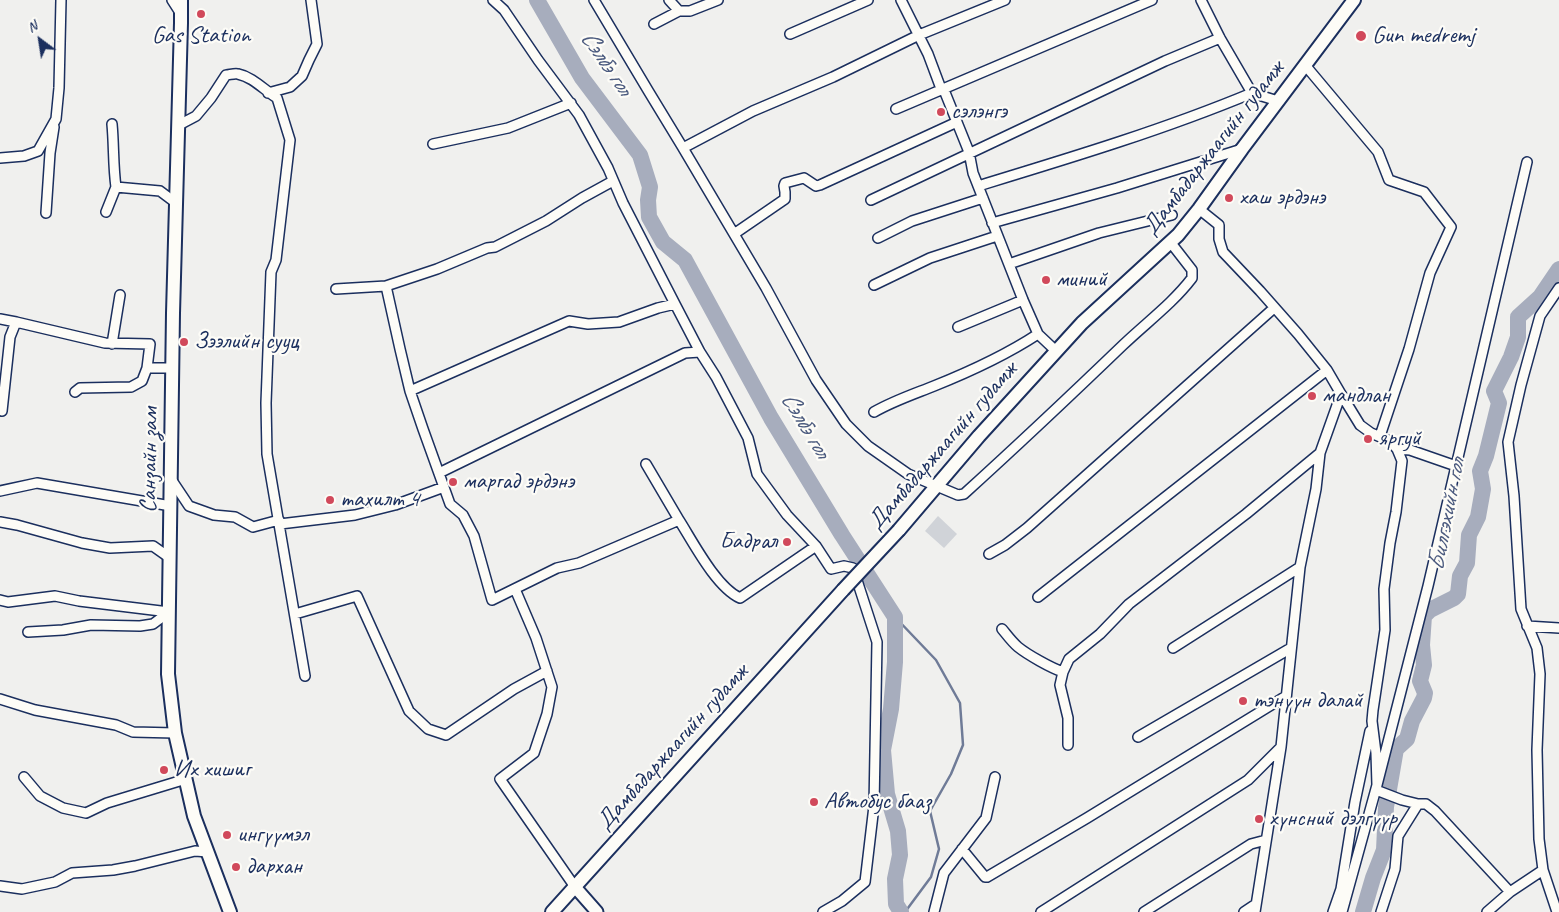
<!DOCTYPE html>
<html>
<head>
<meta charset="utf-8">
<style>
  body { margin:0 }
  #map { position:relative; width:1559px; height:912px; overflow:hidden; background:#f0f0ee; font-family:Caveat,sans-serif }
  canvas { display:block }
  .north { position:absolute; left:15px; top:15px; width:50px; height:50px; -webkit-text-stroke:4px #fdfcf7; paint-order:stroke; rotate:329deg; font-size:14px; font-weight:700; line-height:20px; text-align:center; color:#1b2f5e }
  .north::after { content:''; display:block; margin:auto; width:18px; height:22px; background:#1b2f5e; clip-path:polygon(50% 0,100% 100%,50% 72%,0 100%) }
</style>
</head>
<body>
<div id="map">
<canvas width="1559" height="912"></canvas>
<div class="north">N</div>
</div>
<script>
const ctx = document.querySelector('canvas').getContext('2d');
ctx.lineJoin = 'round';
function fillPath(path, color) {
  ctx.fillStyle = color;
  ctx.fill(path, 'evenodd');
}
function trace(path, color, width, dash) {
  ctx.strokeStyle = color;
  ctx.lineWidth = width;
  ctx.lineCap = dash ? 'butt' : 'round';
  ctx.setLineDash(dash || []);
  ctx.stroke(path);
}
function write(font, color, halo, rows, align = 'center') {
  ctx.font = font + ' Caveat,sans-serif';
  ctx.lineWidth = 4.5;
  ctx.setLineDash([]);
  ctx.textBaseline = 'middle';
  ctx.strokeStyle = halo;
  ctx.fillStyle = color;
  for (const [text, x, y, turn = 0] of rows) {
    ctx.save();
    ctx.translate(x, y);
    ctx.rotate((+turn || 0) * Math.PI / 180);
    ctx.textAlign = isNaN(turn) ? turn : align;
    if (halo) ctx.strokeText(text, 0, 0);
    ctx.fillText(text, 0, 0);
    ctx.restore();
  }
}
fillPath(new Path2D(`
  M 938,516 L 957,534 L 944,548 L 925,531 Z`), '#d0d3d8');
trace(new Path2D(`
  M 895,617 L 936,660 L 960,703 L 963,745 L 951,774 L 930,811 L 939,849 L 931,877 L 905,912`), '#6f7b97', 2.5);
trace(new Path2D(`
  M 537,0 L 582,78 L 640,155 L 650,187 L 648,200 L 649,217 L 663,242 L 685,260 L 771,418 L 842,535 L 895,617 L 895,662 L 891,709 L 883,750 L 887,794 L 898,831 L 900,855 L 895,879 L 896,904 L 901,912
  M 1363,912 L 1373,878 L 1384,850 L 1386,807 L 1396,749 L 1407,739 L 1412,721 L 1424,698 L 1425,693 L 1420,681 L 1424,665 L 1422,645 L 1424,616 L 1430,610 L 1454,598 L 1458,594 L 1460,576 L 1467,563 L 1469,535 L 1478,517 L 1483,489 L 1480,471 L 1486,456 L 1499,403 L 1494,391 L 1511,357 L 1518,337 L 1518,317 L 1540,297 L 1559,269`), '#a7adbd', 16);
const minor = new Path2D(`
  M 172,0 L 181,14
  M 493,0 L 504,10 L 538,60 L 579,115 L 608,168 L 623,203 L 675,304
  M 594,0 C 623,49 653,99 683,148
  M 669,0 L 679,11
  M 901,0 L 928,54 L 940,86 L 944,90 L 969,152 L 973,173 L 1023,300 L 1038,334 L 1056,351
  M 1005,0 L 919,35 L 833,77 L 753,111 L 683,148 L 766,288 L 816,380 L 846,424 L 868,446 L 908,474 L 958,495 L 964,494 C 1018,445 1071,395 1123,345 C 1146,323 1173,303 1192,278 L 1192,270 L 1171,243
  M 1201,0 L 1220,38 L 1252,93 L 1278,101
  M 654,24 L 679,11 L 690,11 L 718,0
  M 790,34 L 868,0
  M 1305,65 L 1378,152 L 1389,180 L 1424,192 L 1451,227 L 1430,273 L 1409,349 L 1380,436
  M 268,93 L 290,87 L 302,76 L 309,60 L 317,44 L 311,0
  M 896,109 L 1152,0
  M 112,124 C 114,145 113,166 116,187 L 160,191 L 176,203
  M 179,125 L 196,116 L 211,98 L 226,75 C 229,75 235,73 238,74 C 253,77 264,90 277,98 L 290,140 L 276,260 L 271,272 L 266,403 L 267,454 L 305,676
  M 433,144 L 508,128 L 571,103
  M 0,158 L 24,156 L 38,151 L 56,119 L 59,88 L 61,0
  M 613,181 L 582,198 L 546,221 L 495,247 L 487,248 L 437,269 L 386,286 L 400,349 L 410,391 L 423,429 L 450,504 L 463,515 L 474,536 L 492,600 L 557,568 L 579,563 L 679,520 C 693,542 716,587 740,598 L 816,546
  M 978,186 C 1070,158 1163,130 1252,93
  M 871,200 L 1165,61 L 1220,38
  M 1199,209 L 1219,225 L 1219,239 L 1223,252 L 1260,291 L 1298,334 L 1327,370 L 1341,394 L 1320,453 L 1316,489 L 1300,567 L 1281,747 L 1255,912
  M 106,212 L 116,187
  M 46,213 L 50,153 L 54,127
  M 992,223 L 1117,188 L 1242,149
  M 734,234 L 785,199 L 785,192 L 784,186 L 785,183 L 804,178 L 816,186 L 820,185 L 957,122
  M 878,238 L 912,221 L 983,198
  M 1009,264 L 1099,233 L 1172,215
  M 874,285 L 930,258 L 997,236
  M 336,289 L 386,286
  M 0,319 L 16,322
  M 958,327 L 1023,300
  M 112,344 L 120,295
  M 410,391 L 569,321 L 588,324 L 619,322 L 658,308 L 675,304 L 700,352 L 716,377 L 748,438 L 757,474 L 787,515 L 816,546 L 831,569 L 844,566 L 853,568 L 877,642 L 874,806 L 865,882 L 842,901 L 823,912
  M 75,392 L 80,388 L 131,387 L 142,381 L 147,368
  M 1341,394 L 1360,425 L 1371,433 L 1390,441 L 1397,449 L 1402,461 L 1396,512 L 1390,543 L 1384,589 L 1385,630 L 1373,710 L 1372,721 L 1376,753 L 1377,785 L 1342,912
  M 2,411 L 10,337 L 16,322 L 105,343 L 150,344 L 147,368 L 172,368
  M 874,412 C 893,401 914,394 934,386 C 969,372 1006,355 1038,334
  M 1397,449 L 1410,450 L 1456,466
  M 646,464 L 679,520
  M 439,473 L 685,353 L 700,352
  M 171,479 L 189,506 L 214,515 L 235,517 L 253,527 L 279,520
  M 0,491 L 37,483 L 171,506
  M 0,522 L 17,525 L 82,543 L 110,548 L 153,546 L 170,558
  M 280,524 L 355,515 L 395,505 L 444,487
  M 989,554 L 1005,545 L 1027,528 L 1274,308
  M 515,589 L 536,638 L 552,687 L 547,714 L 534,753 L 500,779 L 575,887
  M 1038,597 L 1327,370
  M 0,600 L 8,602 L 55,596 L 79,601 L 169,612 L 153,624 L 140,626 L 91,625 L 63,630 L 28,632
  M 295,614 L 357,596 L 409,711 L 428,729 L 446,735 L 514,689 L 547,671
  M 1527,626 L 1559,628
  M 1002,629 C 1007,635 1012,642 1018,647 C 1028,655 1051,668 1063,672
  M 1173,648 L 1300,567
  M 0,699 L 35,710 L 116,725 L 133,732 L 175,733
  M 1138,737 L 1291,648
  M 1068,745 L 1068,718 L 1060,685 L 1063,672 L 1069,659 L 1100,634 L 1129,604 L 1246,514 L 1320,453
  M 24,777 L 40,796 L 63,808 L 86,813 L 107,803 L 186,779
  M 1377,785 L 1428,586 L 1527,162
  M 1376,790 L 1402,800 L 1418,804
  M 962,849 L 985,877 L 987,877 L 1087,818 L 1286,696
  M 0,886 L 22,889 L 55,882 L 72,873 L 113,870 L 135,866 L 195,851 L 208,852
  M 934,912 L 944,873 L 986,818 L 995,777
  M 1041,912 L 1248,780 L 1281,747
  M 1144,912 L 1251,844 L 1266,840
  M 1244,912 L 1256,904
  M 1333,912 L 1341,889 L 1355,802 L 1370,731
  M 1381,912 L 1395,869 L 1398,836 L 1418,804 L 1426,804 L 1435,811 L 1510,892
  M 1487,912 L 1510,892 L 1543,870
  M 1557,912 L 1543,870 L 1539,839 L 1537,750 L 1540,674 L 1537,648 L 1521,609 L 1514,496 L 1508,442 L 1521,385 L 1540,316 L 1559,288`);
const tertiary = new Path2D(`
  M 575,887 L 597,912`);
const secondary = new Path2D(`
  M 181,0 L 181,23 L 173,313 L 168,674 L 175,733 L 194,816 L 230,912
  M 899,530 L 979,436 L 1082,323 L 1178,235 L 1199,209 L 1242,149 L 1354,0
  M 552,912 L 843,590`);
trace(minor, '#1b2f5e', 12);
trace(tertiary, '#1b2f5e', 15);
trace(secondary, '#1b2f5e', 16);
trace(minor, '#fdfcf7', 9);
trace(tertiary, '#fdfcf7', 11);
trace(secondary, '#fdfcf7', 12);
const secondaryBridge = new Path2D(`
  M 843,590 L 899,530`);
trace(secondaryBridge, '#1b2f5e', 16, []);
trace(secondaryBridge, '#fdfcf7', 12);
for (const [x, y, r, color] of [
  [201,14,5,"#d1495b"],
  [1361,36,6,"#d1495b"],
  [941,112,5,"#d1495b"],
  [1229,198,5,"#d1495b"],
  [1046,280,5,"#d1495b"],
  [184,342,5,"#d1495b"],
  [1312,396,5,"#d1495b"],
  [1368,439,5,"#d1495b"],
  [453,482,5,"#d1495b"],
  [330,500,5,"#d1495b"],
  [787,542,5,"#d1495b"],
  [1243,701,5,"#d1495b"],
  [164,770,5,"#d1495b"],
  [814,802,5,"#d1495b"],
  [1259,819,5,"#d1495b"],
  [227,835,5,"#d1495b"],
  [236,867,5,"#d1495b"]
]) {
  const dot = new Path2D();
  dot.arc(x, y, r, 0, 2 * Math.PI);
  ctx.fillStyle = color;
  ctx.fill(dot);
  trace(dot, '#fdfcf7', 2);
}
write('24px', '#1b2f5e', '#fdfcf7', [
  ["Gas Station",201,36,"center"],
  ["Gun medremj",1372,36],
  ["сэлэнгэ",951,112],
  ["хаш эрдэнэ",1239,198],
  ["миний",1056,280],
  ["Зээлийн сууц",194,342],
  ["мандлан",1322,396],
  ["яргуй",1378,439],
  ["маргад эрдэнэ",463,482],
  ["тахилт 4",340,500],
  ["Бадрал",777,542,"right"],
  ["тэнүүн далай",1253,701],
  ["Их хишиг",174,770],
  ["Автобус бааз",824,802],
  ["хүнсний дэлгүүр",1269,819],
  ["ингүүмэл",237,835],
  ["дархан",246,867]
], 'left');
write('24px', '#1b2f5e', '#fdfcf7', [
  ["Дамбадаржаагийн гудамж",1214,148,-52],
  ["Дамбадаржаагийн гудамж",943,446,-49],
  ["Санзайн зам",150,460,-89],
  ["Дамбадаржаагийн гудамж",673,747,-48]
]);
write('italic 25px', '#4c5b7f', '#fdfcf7', [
  ["Сэлбэ гол",606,63,56],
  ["Сэлбэ гол",805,425,59],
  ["Билгэхийн гол",1447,515,-79]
]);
</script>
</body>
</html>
